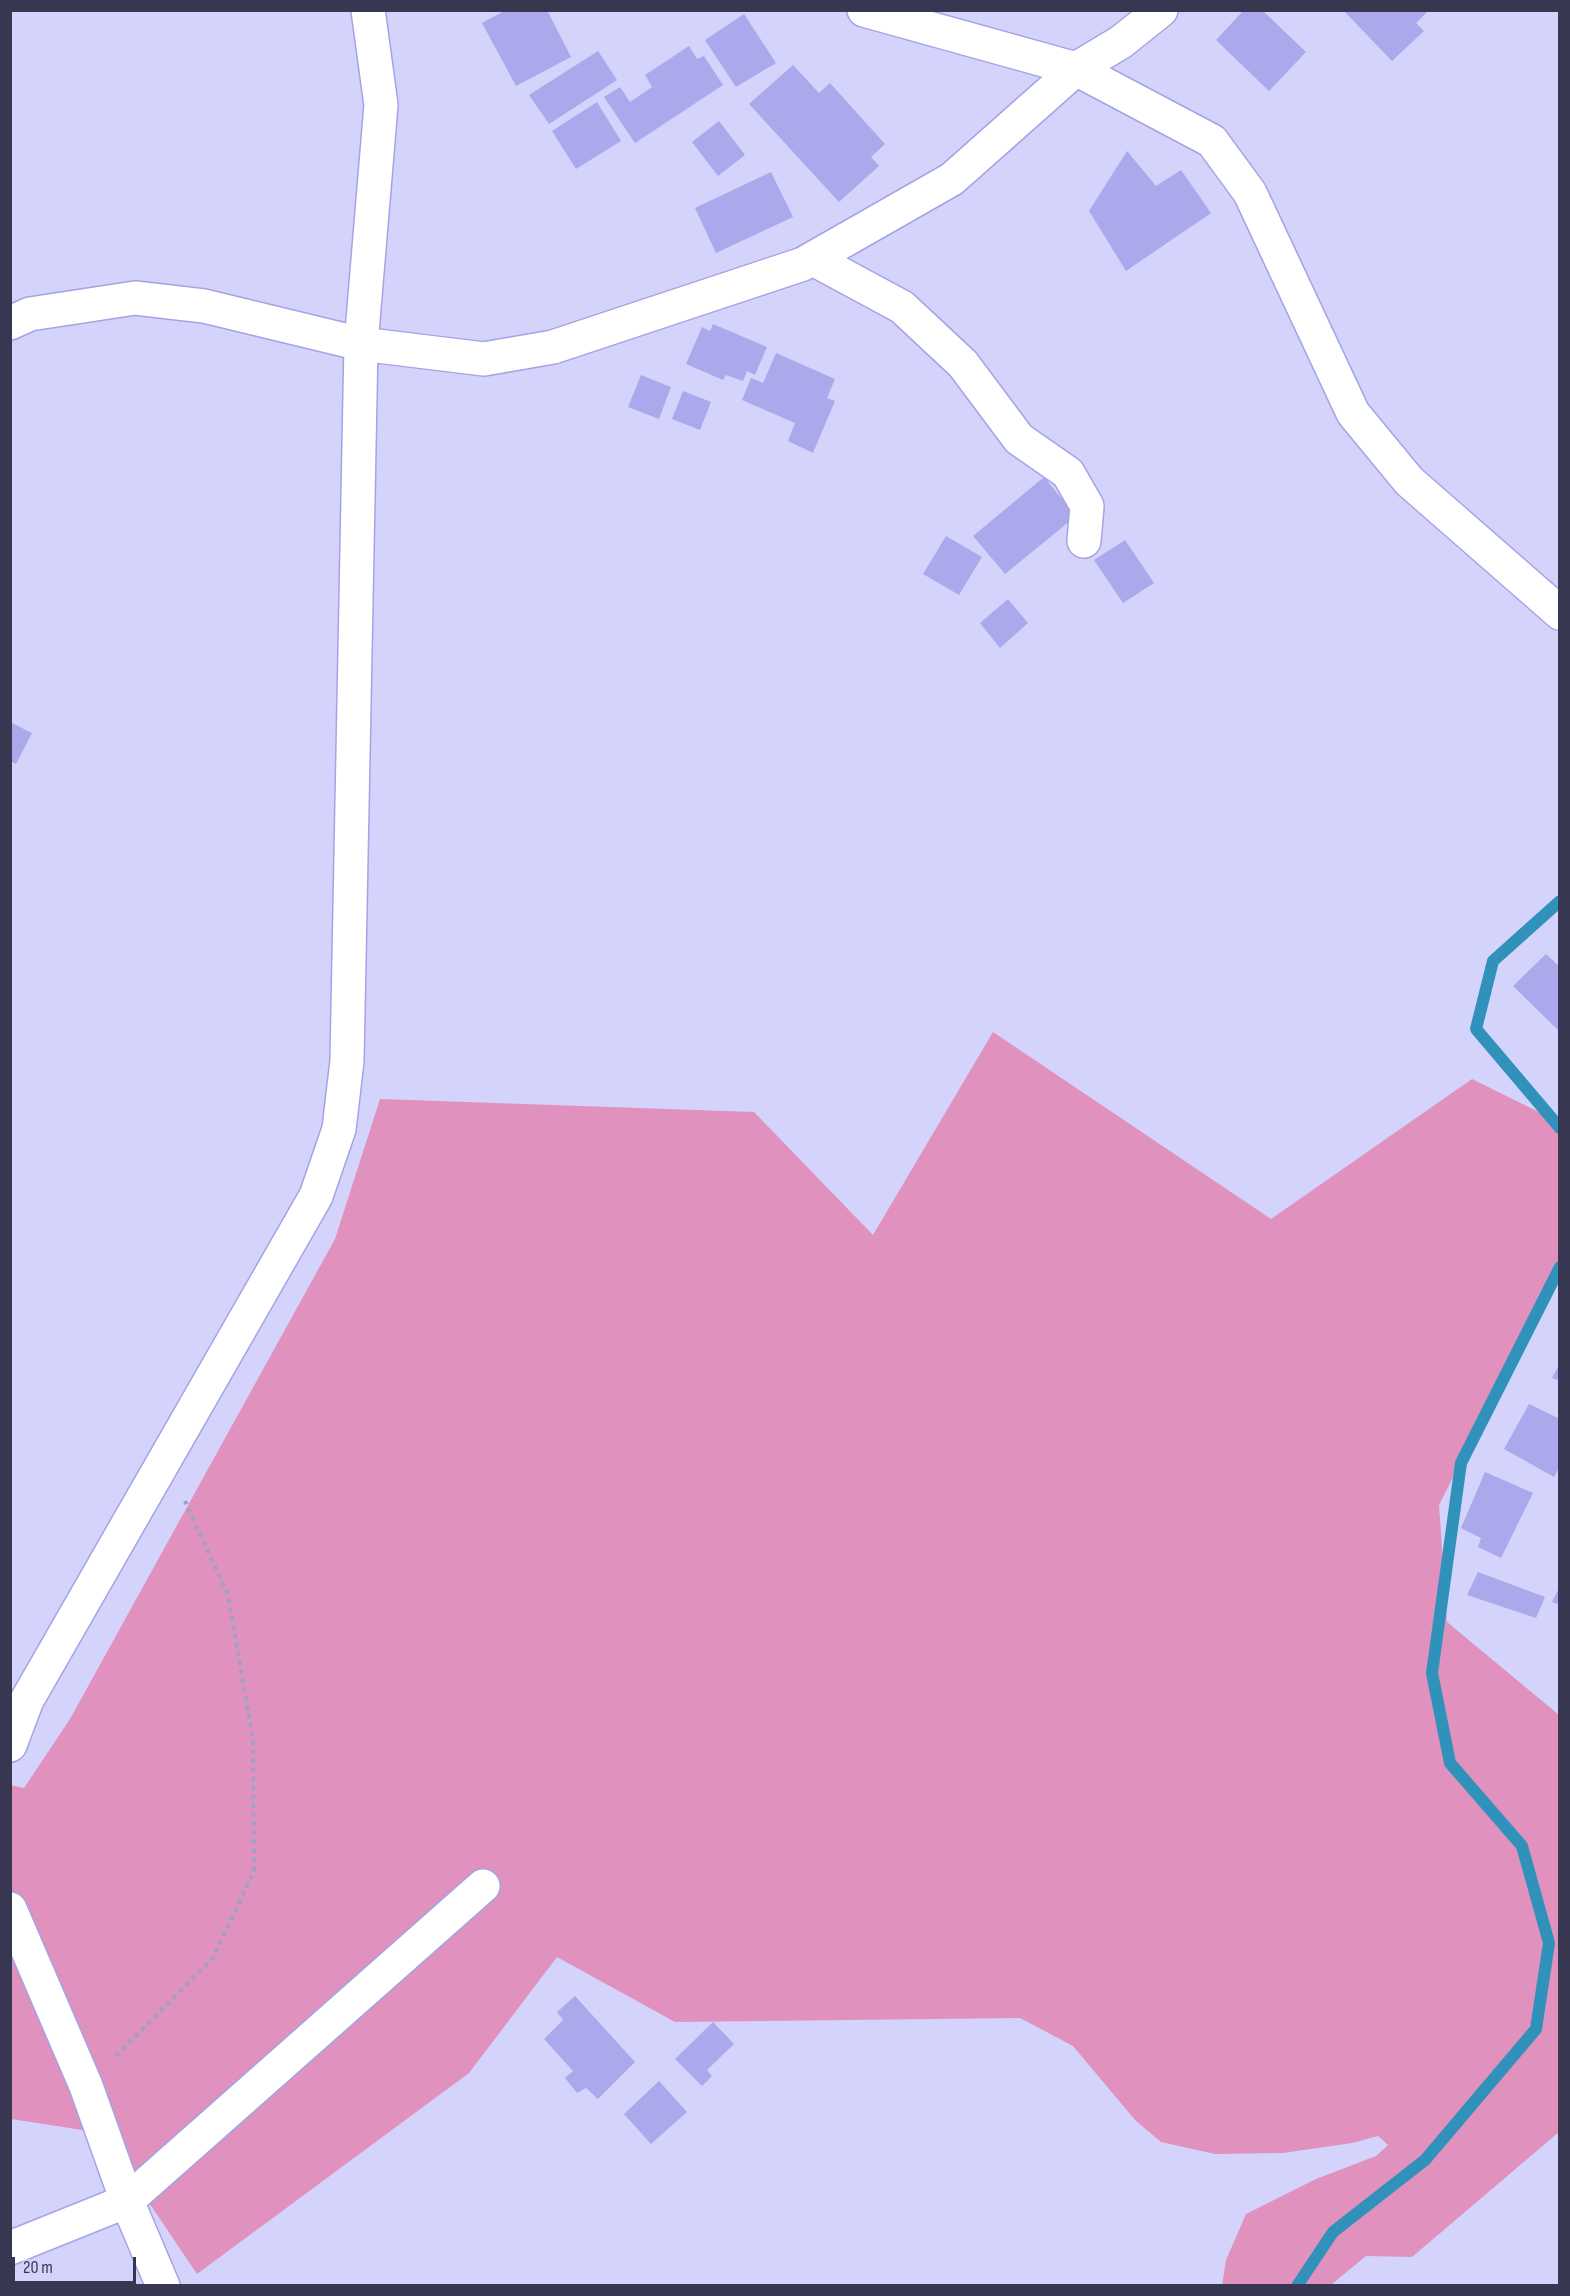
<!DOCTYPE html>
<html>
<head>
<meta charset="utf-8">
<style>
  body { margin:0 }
  #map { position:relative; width:1570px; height:2296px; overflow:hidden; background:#d4d3fc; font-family:"Sofia Sans Condensed",sans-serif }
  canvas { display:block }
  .frame { position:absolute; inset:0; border:12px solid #383752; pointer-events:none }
  .scale { position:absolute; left:12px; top:2257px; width:124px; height:27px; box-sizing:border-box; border:3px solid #383752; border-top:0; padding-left:8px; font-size:18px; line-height:21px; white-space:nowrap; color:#383752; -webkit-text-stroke:4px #d4d3fc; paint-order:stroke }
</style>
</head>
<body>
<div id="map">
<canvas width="1570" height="2296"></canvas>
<div class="frame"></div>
<div class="scale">20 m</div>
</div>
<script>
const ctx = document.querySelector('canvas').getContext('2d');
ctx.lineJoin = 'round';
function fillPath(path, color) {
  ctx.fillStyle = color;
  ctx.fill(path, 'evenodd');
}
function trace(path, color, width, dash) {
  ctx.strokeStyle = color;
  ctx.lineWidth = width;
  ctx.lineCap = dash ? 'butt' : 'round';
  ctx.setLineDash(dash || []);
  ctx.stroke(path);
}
fillPath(new Path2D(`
  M 993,1032 L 1271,1219 L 1472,1079 L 1559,1122 L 1559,1266 L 1439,1505 L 1447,1622 L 1559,1715 L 1559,2132 L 1412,2257 L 1366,2256 L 1331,2285 L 1222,2286 L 1226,2260 L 1246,2214 L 1316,2179 L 1376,2156 L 1388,2145 L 1378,2136 L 1352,2143 L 1283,2153 L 1215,2154 L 1161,2142 L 1135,2120 L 1073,2046 L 1020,2018 L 675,2022 L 557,1957 L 469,2073 L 197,2274 L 102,2133 L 11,2119 L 10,1785 L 24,1788 L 70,1719 L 335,1239 L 380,1099 L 754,1112 L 873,1235 Z`), '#e091bd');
trace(new Path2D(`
  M 1560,901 L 1493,961 L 1476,1029 L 1560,1128
  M 1297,2286 L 1333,2232 L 1425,2160 L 1536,2029 L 1549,1943 L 1522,1846 L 1450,1763 L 1432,1673 L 1461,1463 L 1560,1267`), '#3092ba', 12);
fillPath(new Path2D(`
  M 506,10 L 547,10 L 571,57 L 516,86 L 482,23 Z
  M 1244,10 L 1262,10 L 1306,52 L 1269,91 L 1216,40 Z
  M 1343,10 L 1429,10 L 1416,23 L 1424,31 L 1392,61 Z
  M 744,14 L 776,63 L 736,87 L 705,40 Z
  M 689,46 L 697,59 L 704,56 L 723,85 L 635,143 L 604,97 L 620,87 L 630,102 L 652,87 L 645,75 Z
  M 598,51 L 617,80 L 549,124 L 529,95 Z
  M 793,65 L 819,93 L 830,83 L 885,144 L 871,157 L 879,166 L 839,202 L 749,104 Z
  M 597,102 L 621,141 L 576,169 L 552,131 Z
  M 719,121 L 745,155 L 718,176 L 692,142 Z
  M 1127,151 L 1156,186 L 1181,170 L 1211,213 L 1126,271 L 1089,211 Z
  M 771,172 L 793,217 L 716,253 L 695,208 Z
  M 713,324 L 767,347 L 755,375 L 747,371 L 743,381 L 726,375 L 723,380 L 686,364 L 702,327 L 710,331 Z
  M 776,353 L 835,379 L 827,398 L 835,401 L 813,453 L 788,441 L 795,423 L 742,400 L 751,378 L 763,383 Z
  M 641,375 L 671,387 L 659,419 L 628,407 Z
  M 683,391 L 711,402 L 700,430 L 672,419 Z
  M 1044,477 L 1076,516 L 1005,574 L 973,536 Z
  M 946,536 L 982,557 L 959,595 L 923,574 Z
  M 1125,540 L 1154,583 L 1123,603 L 1094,560 Z
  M 1008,599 L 1028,623 L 1000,648 L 980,623 Z
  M 10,722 L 32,733 L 16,764 L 10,761 Z
  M 1546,954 L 1560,967 L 1560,1032 L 1513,986 Z
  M 1560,1363 L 1560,1381 L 1552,1378 Z
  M 1529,1404 L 1560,1419 L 1560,1466 L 1554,1477 L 1504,1449 Z
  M 1485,1472 L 1533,1493 L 1501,1558 L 1478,1547 L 1481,1538 L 1461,1528 Z
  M 1478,1572 L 1545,1597 L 1536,1618 L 1467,1595 Z
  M 1560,1586 L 1560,1605 L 1552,1602 Z
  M 575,1996 L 635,2062 L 598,2099 L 586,2088 L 577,2093 L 565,2078 L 573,2071 L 544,2039 L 563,2020 L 557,2012 Z
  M 713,2022 L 734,2044 L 707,2070 L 712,2076 L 702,2086 L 675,2059 Z
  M 659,2081 L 687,2112 L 651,2144 L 624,2114 Z`), '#aba8ec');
const minor = new Path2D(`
  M 864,10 L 1076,69 L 1212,141 L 1250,193 L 1353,413 L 1409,481 L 1560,613
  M 813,259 L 902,307 L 963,364 L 1019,439 L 1068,473 L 1087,506 L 1084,541
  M 10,323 L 30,314 L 135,298 L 204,306 L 361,344 L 484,359 L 553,347 L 803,264 L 952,179 L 1076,69 L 1121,42 L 1161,10
  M 10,1745 L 27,1700 L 316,1196 L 339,1129 L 347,1061 L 361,344 L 381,105 L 368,10
  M 10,1909 L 86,2086 L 127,2201 L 163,2286
  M 10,2248 L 127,2201 L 483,1886`);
trace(minor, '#a5a3e4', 36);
trace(new Path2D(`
  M 116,2056 L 213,1958 L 254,1871 L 253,1739 L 228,1595 L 185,1501`), '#a1a0c4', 4, [4.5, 4.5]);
trace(minor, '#fff', 33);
</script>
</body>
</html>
